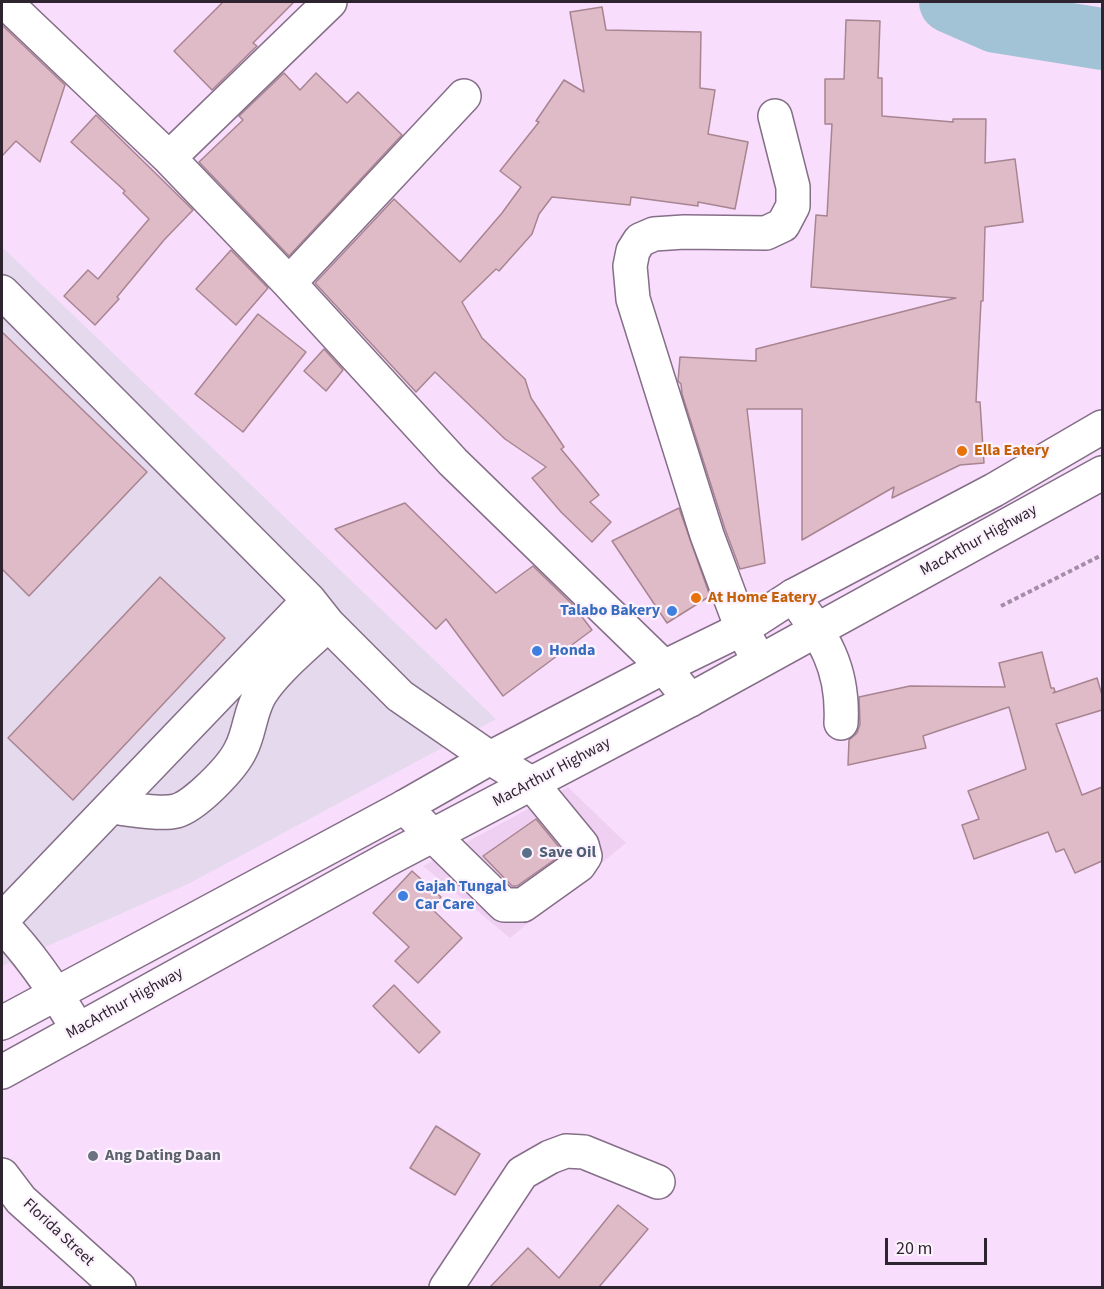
<!DOCTYPE html>
<html>
<head>
<meta charset="utf-8">
<style>
  body { margin:0 }
  #map { position:relative; width:1104px; height:1289px; overflow:hidden; background:#f8defc; font-family:"Source Sans 3",sans-serif }
  canvas { display:block }
  .frame { position:absolute; inset:0; border:3px solid #2e242f; pointer-events:none }
  .scale { position:absolute; left:885px; top:1238px; width:102px; height:27px; box-sizing:border-box; border:3px solid #2e242f; border-top:0; padding-left:8px; font-size:18px; line-height:21px; white-space:nowrap; color:#2e242f; -webkit-text-stroke:4px #fcf2fd; paint-order:stroke }
</style>
</head>
<body>
<div id="map">
<canvas width="1104" height="1289"></canvas>
<div class="frame"></div>
<div class="scale">20 m</div>
</div>
<script>
const ctx = document.querySelector('canvas').getContext('2d');
ctx.lineJoin = 'round';
function fillPath(path, color) {
  ctx.fillStyle = color;
  ctx.fill(path, 'evenodd');
}
function trace(path, color, width, dash) {
  ctx.strokeStyle = color;
  ctx.lineWidth = width;
  ctx.lineCap = dash ? 'butt' : 'round';
  ctx.setLineDash(dash || []);
  ctx.stroke(path);
}
function write(font, color, halo, rows, align = 'center') {
  ctx.font = font + ' "Source Sans 3",sans-serif';
  ctx.lineWidth = 4.5;
  ctx.setLineDash([]);
  ctx.textBaseline = 'middle';
  ctx.strokeStyle = halo;
  ctx.fillStyle = color;
  for (const [text, x, y, turn = 0] of rows) {
    ctx.save();
    ctx.translate(x, y);
    ctx.rotate((+turn || 0) * Math.PI / 180);
    ctx.textAlign = isNaN(turn) ? turn : align;
    if (halo) ctx.strokeText(text, 0, 0);
    ctx.fillText(text, 0, 0);
    ctx.restore();
  }
}
fillPath(new Path2D(`
  M 568,787 L 626,843 L 510,938 L 423,866 Z`), '#efd0f3');
fillPath(new Path2D(`
  M 2,247 L 496,719 L 188,884 L 2,966 Z`), '#e5d9ed');
trace(new Path2D(`
  M 950,2 L 996,22 L 1102,39`), '#a2c3d6', 62);
const building = new Path2D(`
  M 223,2 L 294,2 L 253,43 L 257,46 L 212,90 L 174,51 Z
  M 602,7 L 606,30 L 701,32 L 700,88 L 715,90 L 708,134 L 748,142 L 735,209 L 698,202 L 698,206 L 631,197 L 630,205 L 552,197 L 539,214 L 532,234 L 499,271 L 496,269 L 462,302 L 482,338 L 525,379 L 531,398 L 564,447 L 561,449 L 599,495 L 590,502 L 611,522 L 592,542 L 561,512 L 532,478 L 546,467 L 505,439 L 435,372 L 416,392 L 315,283 L 394,199 L 460,262 L 502,213 L 521,187 L 500,171 L 539,122 L 536,121 L 564,80 L 584,92 L 570,12 Z
  M 846,20 L 880,21 L 878,78 L 882,78 L 882,116 L 953,122 L 953,119 L 986,119 L 985,163 L 1015,159 L 1023,222 L 985,227 L 983,301 L 981,301 L 976,402 L 980,402 L 984,463 L 960,465 L 892,498 L 894,487 L 802,540 L 802,409 L 747,409 L 765,563 L 740,569 L 725,529 L 682,394 L 681,384 L 678,381 L 680,357 L 756,361 L 756,349 L 956,298 L 811,287 L 816,215 L 827,216 L 832,124 L 825,124 L 825,79 L 844,79 Z
  M 2,25 L 65,85 L 40,162 L 16,141 L 2,156 Z
  M 284,73 L 300,90 L 316,73 L 347,103 L 358,92 L 402,135 L 289,256 L 199,162 L 243,120 L 239,116 Z
  M 96,115 L 193,210 L 164,240 L 117,297 L 119,299 L 95,325 L 64,296 L 88,270 L 98,279 L 149,219 L 123,193 L 125,191 L 71,142 Z
  M 231,250 L 268,288 L 236,325 L 196,289 Z
  M 258,314 L 306,352 L 243,432 L 195,394 Z
  M 2,332 L 147,472 L 29,596 L 2,569 Z
  M 324,349 L 343,370 L 326,391 L 304,371 Z
  M 405,503 L 496,593 L 533,566 L 573,605 L 592,630 L 503,696 L 446,619 L 436,629 L 335,529 Z
  M 679,508 L 710,596 L 667,623 L 612,541 Z
  M 160,577 L 225,638 L 73,800 L 8,738 Z
  M 1042,652 L 1051,688 L 1054,688 L 1055,692 L 1053,693 L 1097,678 L 1102,695 L 1102,710 L 1056,724 L 1082,795 L 1102,787 L 1102,861 L 1075,873 L 1064,849 L 1056,852 L 1048,832 L 974,859 L 962,825 L 979,819 L 968,791 L 1026,769 L 1009,707 L 923,736 L 926,748 L 848,765 L 849,740 L 857,733 L 860,724 L 859,697 L 910,686 L 1005,687 L 999,663 Z
  M 536,819 L 564,853 L 517,886 L 512,886 L 483,856 Z
  M 412,871 L 441,897 L 431,908 L 462,938 L 418,983 L 395,961 L 409,947 L 373,913 Z
  M 394,985 L 440,1032 L 419,1053 L 373,1006 Z
  M 436,1126 L 480,1154 L 455,1195 L 410,1168 Z
  M 618,1205 L 648,1229 L 599,1287 L 490,1287 L 528,1248 L 559,1278 Z`);
fillPath(building, '#dfbbc8');
trace(building, '#a88491', 1.5);
const minor = new Path2D(`
  M 5,2 L 169,158 L 289,283 L 453,462 L 664,667 L 690,700
  M 169,158 L 330,2
  M 289,283 L 464,96
  M 2,292 L 309,600 L 2,920
  M 793,596 C 824,639 844,667 841,723
  M 309,600 L 328,624 L 400,696 L 490,758 L 531,783 L 582,845 L 585,856 L 579,865 L 523,905 L 504,905 L 404,807
  M 759,661 L 742,629 L 707,535 L 633,299 L 630,266 L 633,251 L 640,240 L 654,234 L 684,232 L 766,233 L 783,225 L 793,206 L 793,187 L 775,116
  M 112,807 C 128,809 161,815 176,811 C 195,806 233,767 241,749 C 250,732 250,710 261,693 C 276,669 308,644 328,624
  M 2,925 C 33,957 56,992 78,1030
  M 2,1175 L 21,1200 L 119,1288
  M 446,1288 L 522,1173 L 550,1157 L 566,1151 L 584,1152 L 658,1182`);
const highway = new Path2D(`
  M 2,1023 L 404,807 L 490,758 L 664,667 L 742,629 L 793,596 L 994,490 L 1102,427
  M 2,1072 L 386,860 L 690,700 L 1102,473`);
trace(minor, '#856e88', 36);
trace(highway, '#856e88', 36);
trace(new Path2D(`
  M 1001,606 L 1102,555`), '#a28fa5', 4, [4.5, 3]);
trace(minor, '#fff', 33);
trace(highway, '#fff', 33);
for (const [x, y, r, color] of [
  [962,451,6,"#e8710a"],
  [696,598,6,"#e8710a"],
  [672,611,6,"#3f7fe0"],
  [537,651,6,"#3f7fe0"],
  [527,853,6,"#5c6f8a"],
  [403,896,6,"#3f7fe0"],
  [93,1156,6,"#6b7280"]
]) {
  const dot = new Path2D();
  dot.arc(x, y, r, 0, 2 * Math.PI);
  ctx.fillStyle = color;
  ctx.fill(dot);
  trace(dot, '#fcf2fd', 2);
}
write('bold 16px', '#c56008', '#fcf2fd', [
  ["Ella Eatery",974,451],
  ["At Home Eatery",708,598]
], 'left');
write('16px', '#2e242f', '#fcf2fd', [
  ["MacArthur Highway",979,541,-29],
  ["MacArthur Highway",552,773,-28],
  ["MacArthur Highway",125,1004,-29],
  ["Florida Street",58,1233,43]
]);
write('bold 16px', '#366cbe', '#fcf2fd', [
  ["Talabo Bakery",660,611,"right"],
  ["Honda",549,651],
  ["Gajah Tungal",415,887],
  ["Car Care",415,905]
], 'left');
write('bold 16px', '#4e5e75', '#fcf2fd', [
  ["Save Oil",539,853]
], 'left');
write('bold 16px', '#5b616d', '#fcf2fd', [
  ["Ang Dating Daan",105,1156]
], 'left');
</script>
</body>
</html>
